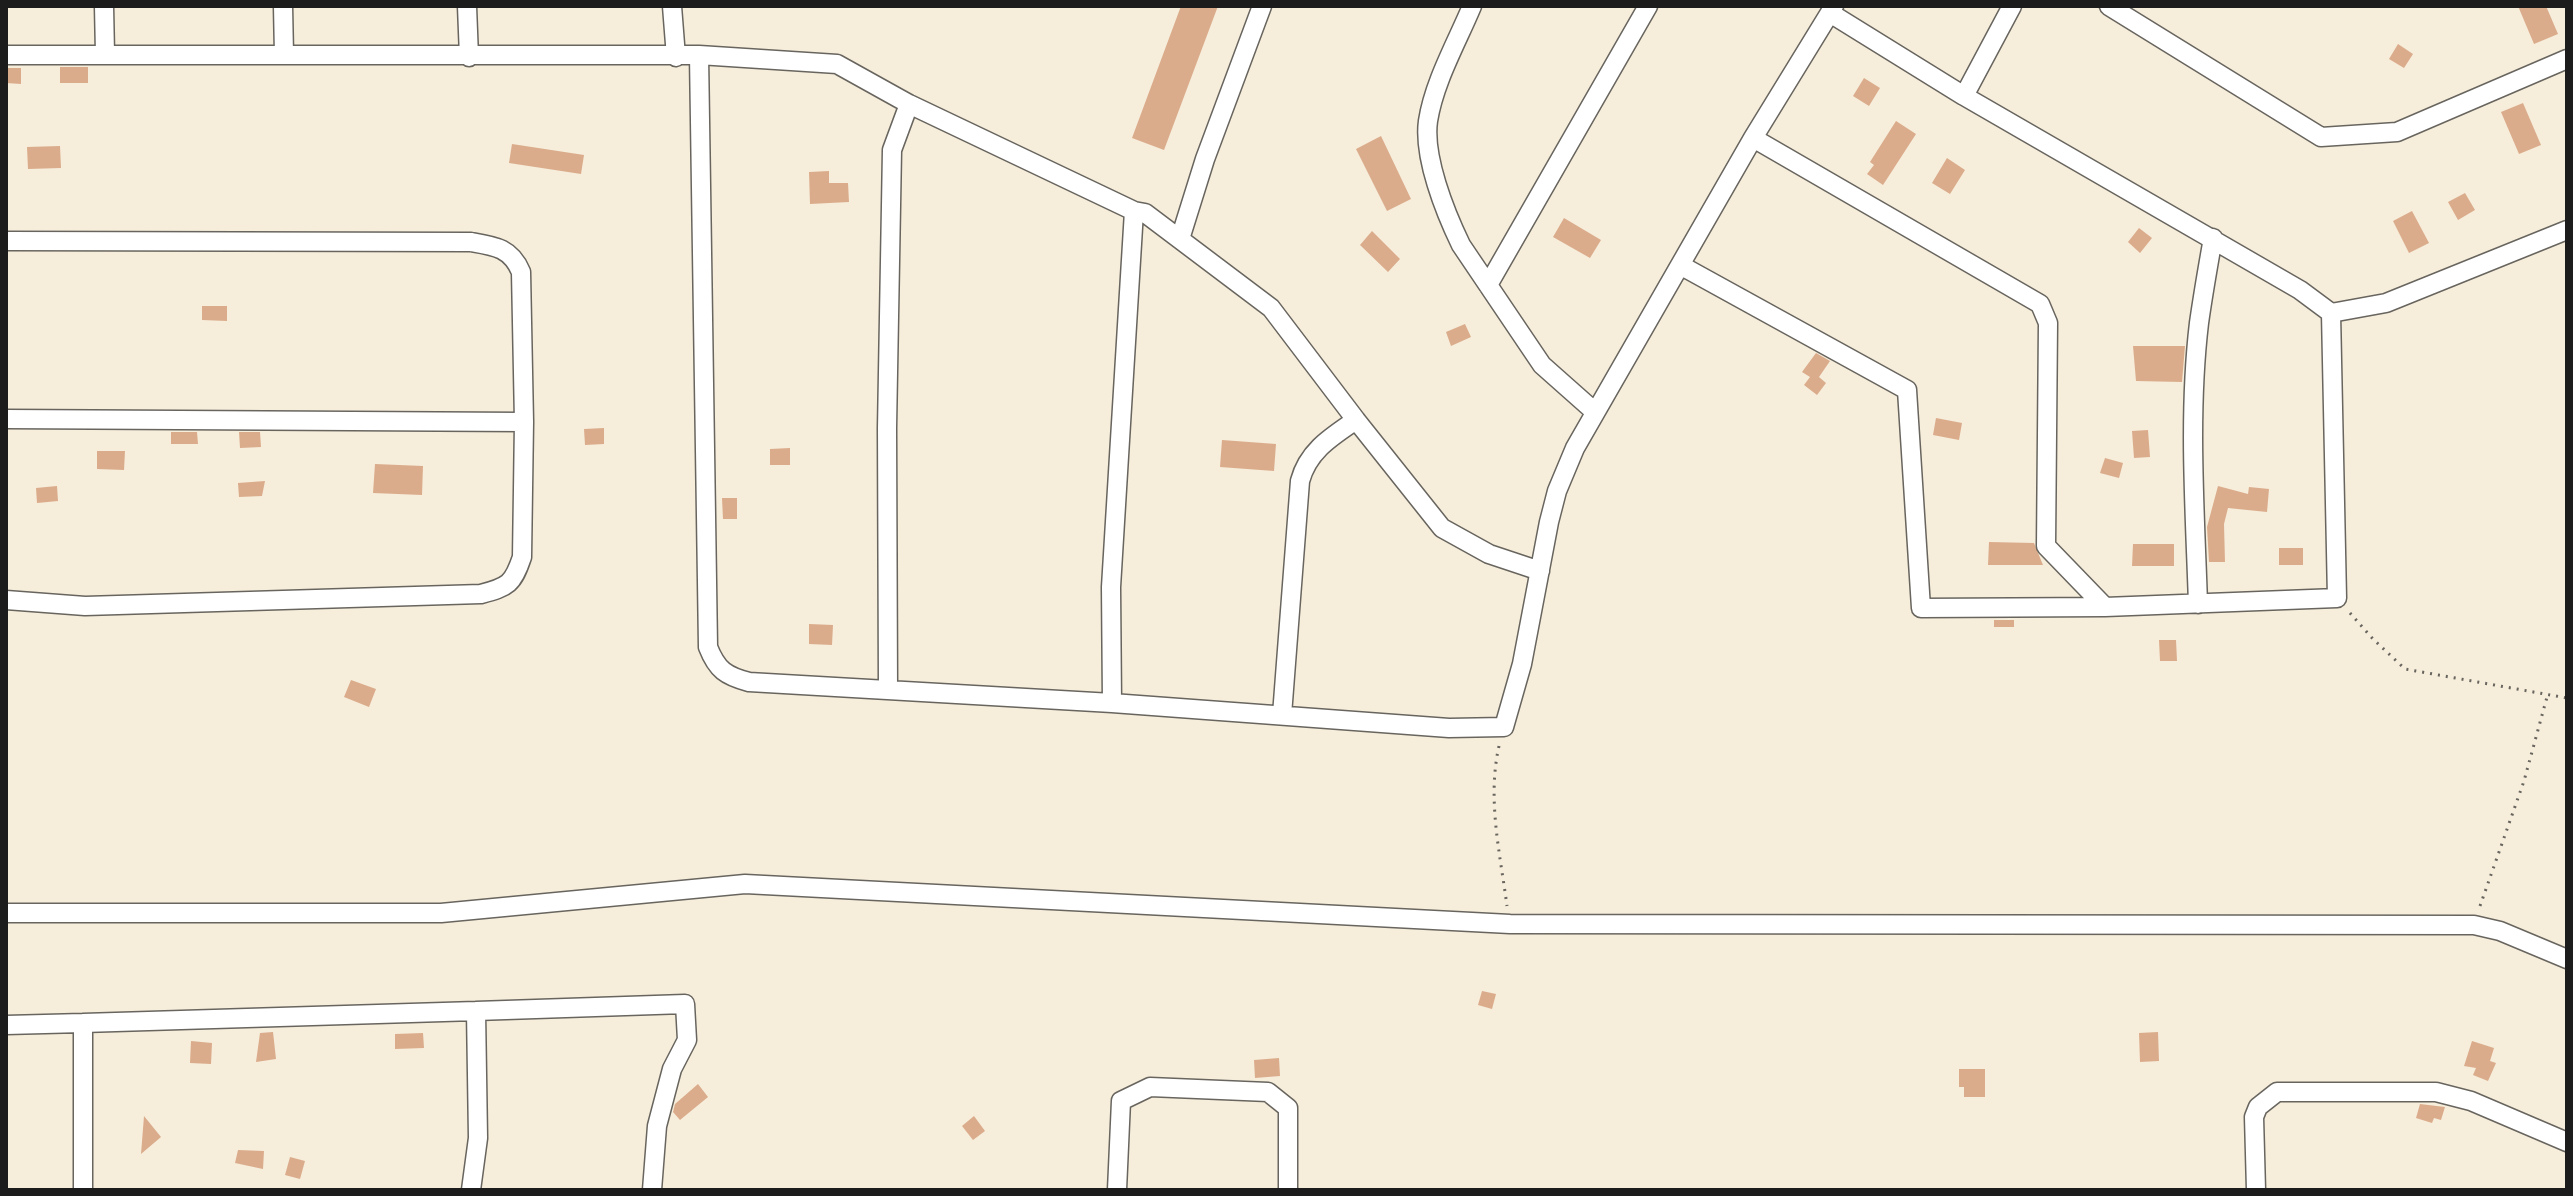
<!DOCTYPE html>
<html>
<head>
<meta charset="utf-8">
<style>
  body { margin:0 }
  #map { position:relative; width:2573px; height:1196px; overflow:hidden; background:#f6eddb; font-family:"Libre Bodoni",serif }
  canvas { display:block }
  .frame { position:absolute; inset:0; border:8px solid #1c1c1c; pointer-events:none }
</style>
</head>
<body>
<div id="map">
<canvas width="2573" height="1196"></canvas>
<div class="frame"></div>
</div>
<script>
const ctx = document.querySelector('canvas').getContext('2d');
ctx.lineJoin = 'round';
function fillPath(path, color) {
  ctx.fillStyle = color;
  ctx.fill(path, 'evenodd');
}
function trace(path, color, width, dash) {
  ctx.strokeStyle = color;
  ctx.lineWidth = width;
  ctx.lineCap = dash ? 'butt' : 'round';
  ctx.setLineDash(dash || []);
  ctx.stroke(path);
}
fillPath(new Path2D(`
  M 1181,6 L 1218,6 L 1164,150 L 1132,138 Z
  M 2518,6 L 2546,6 L 2558,34 L 2534,44 Z
  M 2398,44 L 2413,54 L 2404,68 L 2389,59 Z
  M 60,67 L 88,67 L 88,83 L 60,83 Z
  M 6,68 L 21,68 L 21,84 L 6,83 Z
  M 1864,78 L 1880,88 L 1869,106 L 1853,96 Z
  M 2523,103 L 2541,145 L 2519,154 L 2501,112 Z
  M 1896,121 L 1916,134 L 1883,185 L 1867,174 L 1874,165 L 1870,162 Z
  M 1381,136 L 1411,199 L 1387,211 L 1356,149 Z
  M 512,144 L 584,155 L 581,174 L 509,163 Z
  M 60,146 L 61,168 L 28,169 L 27,147 Z
  M 1947,158 L 1965,170 L 1950,194 L 1932,183 Z
  M 829,171 L 829,183 L 848,183 L 849,202 L 810,204 L 809,172 Z
  M 2465,193 L 2475,210 L 2458,220 L 2448,202 Z
  M 2412,211 L 2429,243 L 2409,253 L 2393,221 Z
  M 1564,218 L 1601,240 L 1590,258 L 1553,237 Z
  M 2139,228 L 2152,238 L 2140,253 L 2128,242 Z
  M 1372,231 L 1400,259 L 1388,272 L 1360,245 Z
  M 202,306 L 227,306 L 227,321 L 202,320 Z
  M 1465,324 L 1471,337 L 1451,346 L 1446,332 Z
  M 2133,346 L 2185,346 L 2182,382 L 2136,381 Z
  M 1816,353 L 1830,361 L 1819,377 L 1826,383 L 1817,395 L 1804,385 L 1810,377 L 1802,372 Z
  M 1936,418 L 1962,423 L 1959,440 L 1933,435 Z
  M 604,428 L 604,444 L 585,445 L 584,429 Z
  M 2148,430 L 2150,457 L 2134,458 L 2132,431 Z
  M 171,432 L 197,432 L 198,444 L 171,444 Z
  M 239,432 L 260,432 L 261,447 L 240,448 Z
  M 1222,440 L 1276,444 L 1274,471 L 1220,467 Z
  M 790,448 L 790,465 L 770,465 L 770,449 Z
  M 97,451 L 125,451 L 124,470 L 97,469 Z
  M 2105,458 L 2123,463 L 2119,478 L 2100,473 Z
  M 375,464 L 423,466 L 422,495 L 373,493 Z
  M 265,481 L 262,496 L 239,497 L 238,483 Z
  M 57,486 L 58,501 L 37,503 L 36,488 Z
  M 2218,486 L 2248,494 L 2249,487 L 2269,489 L 2267,512 L 2228,508 L 2224,524 L 2225,562 L 2209,562 L 2207,527 Z
  M 722,498 L 737,498 L 737,519 L 723,519 Z
  M 1989,542 L 2034,543 L 2043,565 L 1988,565 Z
  M 2133,544 L 2174,544 L 2174,566 L 2132,566 Z
  M 2279,548 L 2303,548 L 2303,565 L 2279,565 Z
  M 1994,620 L 2014,620 L 2014,627 L 1994,627 Z
  M 809,624 L 833,625 L 832,645 L 809,644 Z
  M 2159,640 L 2176,640 L 2177,661 L 2160,661 Z
  M 351,680 L 376,689 L 369,707 L 344,697 Z
  M 1482,991 L 1496,994 L 1492,1009 L 1478,1005 Z
  M 273,1032 L 276,1059 L 256,1062 L 260,1033 Z
  M 2158,1032 L 2159,1061 L 2140,1062 L 2139,1033 Z
  M 423,1033 L 424,1048 L 395,1049 L 395,1034 Z
  M 191,1041 L 212,1043 L 211,1064 L 190,1063 Z
  M 2472,1041 L 2494,1048 L 2490,1061 L 2496,1063 L 2488,1081 L 2473,1075 L 2476,1068 L 2464,1066 Z
  M 1279,1058 L 1280,1076 L 1255,1078 L 1254,1060 Z
  M 1959,1069 L 1985,1069 L 1985,1097 L 1964,1097 L 1964,1087 L 1959,1087 Z
  M 698,1084 L 708,1097 L 680,1120 L 673,1112 L 675,1104 Z
  M 2420,1104 L 2445,1107 L 2441,1120 L 2434,1118 L 2432,1123 L 2416,1118 Z
  M 144,1116 L 161,1137 L 141,1154 Z
  M 974,1116 L 985,1131 L 973,1140 L 962,1126 Z
  M 238,1150 L 264,1151 L 263,1169 L 235,1163 Z
  M 290,1157 L 305,1161 L 300,1179 L 285,1175 Z`), '#dbac8b');
const minor = new Path2D(`
  M 104,6 L 105,54
  M 283,6 L 284,55
  M 467,6 L 469,57
  M 672,6 L 676,57
  M 1472,6 C 1457,42 1434,82 1428,121 C 1423,157 1445,212 1461,245 L 1542,365 L 1595,412
  M 2109,6 L 2321,137 L 2397,132 L 2567,59
  M 1830,13 L 1964,96 L 2300,290 L 2331,313 L 2386,303 L 2567,230
  M 6,55 L 699,55 L 837,64 L 909,104 L 1134,211 L 1145,213 L 1271,308 L 1356,420 L 1442,528 L 1489,554 L 1540,571
  M 699,55 L 708,647 C 717,670 726,676 749,682 L 1112,703 L 1111,587 L 1134,211
  M 1964,96 L 2012,6
  M 1753,138 L 2040,304 L 2048,323 L 2046,546 L 2105,607
  M 1180,239 L 1205,159 L 1262,6
  M 6,241 L 471,242 C 495,246 511,248 521,272 L 524,422 L 6,419
  M 1680,265 L 1907,390 L 1921,608 L 2105,607 L 2337,598 L 2331,313
  M 1488,285 L 1648,6
  M 6,600 L 85,606 L 481,594 C 508,587 513,584 522,557 L 524,422
  M 2198,604 C 2195,511 2188,416 2199,323 C 2203,295 2208,266 2213,238
  M 888,689 L 887,428 L 892,150 L 909,104
  M 1112,703 L 1449,728 L 1504,727 L 1522,664 L 1549,522 L 1557,491 L 1575,448 L 1753,138 L 1834,6
  M 1282,715 L 1300,481 C 1308,451 1331,437 1356,420
  M 6,913 L 441,913 L 745,884 L 1510,924 L 2474,925 L 2500,931 L 2567,959
  M 476,1011 L 685,1004 L 687,1040 L 672,1069 L 657,1126 L 652,1190
  M 83,1023 L 476,1011 L 478,1138 L 471,1190
  M 6,1025 L 83,1023 L 83,1190
  M 1117,1190 L 1121,1101 L 1150,1087 L 1268,1092 L 1288,1108 L 1288,1190
  M 2256,1190 L 2254,1117 L 2258,1107 L 2277,1092 L 2436,1092 L 2471,1101 L 2567,1142`);
trace(minor, '#68655f', 21);
trace(new Path2D(`
  M 2350,613 L 2373,639 L 2405,669 L 2567,698
  M 1499,746 C 1487,799 1500,853 1507,906
  M 2480,906 L 2524,781 L 2547,697`), '#68655f', 3, [2, 6]);
trace(minor, '#fff', 18);
</script>
</body>
</html>
